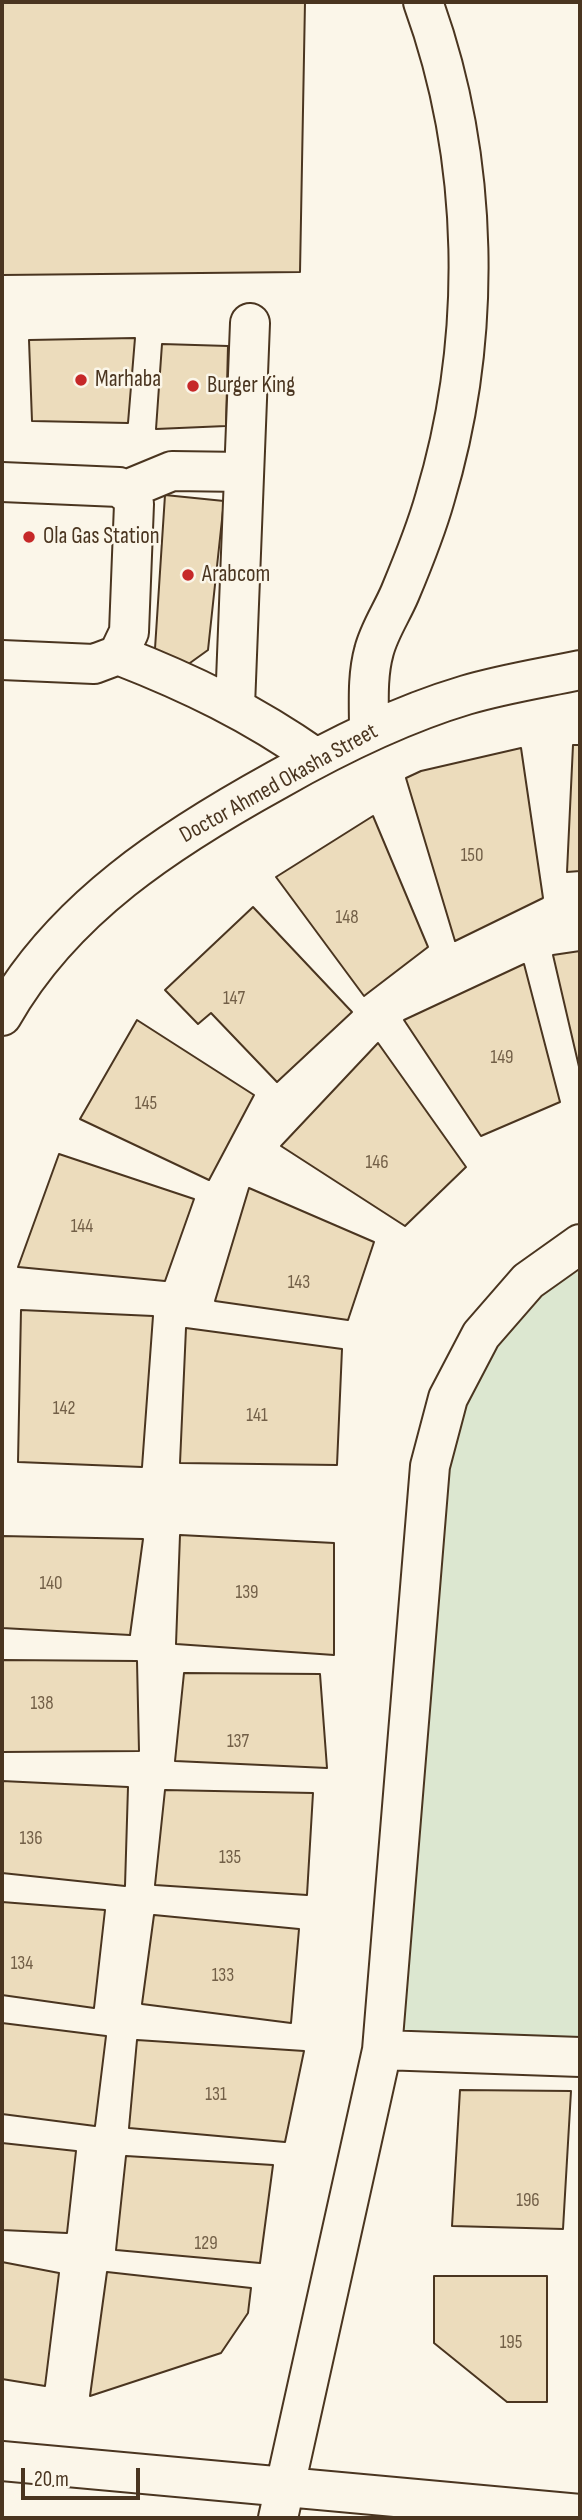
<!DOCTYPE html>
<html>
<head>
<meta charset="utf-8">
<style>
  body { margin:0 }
  #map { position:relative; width:582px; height:2520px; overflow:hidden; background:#fbf6e9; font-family:"Sofia Sans Condensed",sans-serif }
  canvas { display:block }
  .frame { position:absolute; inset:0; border:4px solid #4a3520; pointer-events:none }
  .scale { position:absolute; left:21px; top:2468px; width:119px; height:32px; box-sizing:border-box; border:4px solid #4a3520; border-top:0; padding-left:9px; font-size:21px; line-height:24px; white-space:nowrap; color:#4a3520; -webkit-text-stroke:5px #fbf6e9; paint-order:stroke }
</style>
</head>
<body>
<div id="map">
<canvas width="582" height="2520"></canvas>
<div class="frame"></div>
<div class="scale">20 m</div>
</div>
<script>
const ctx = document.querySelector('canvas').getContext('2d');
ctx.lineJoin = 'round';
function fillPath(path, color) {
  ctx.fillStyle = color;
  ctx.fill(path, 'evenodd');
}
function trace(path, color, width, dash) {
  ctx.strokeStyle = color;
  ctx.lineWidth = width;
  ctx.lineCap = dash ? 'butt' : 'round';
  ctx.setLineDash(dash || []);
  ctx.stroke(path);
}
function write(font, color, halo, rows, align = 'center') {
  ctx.font = font + ' "Sofia Sans Condensed",sans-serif';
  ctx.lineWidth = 5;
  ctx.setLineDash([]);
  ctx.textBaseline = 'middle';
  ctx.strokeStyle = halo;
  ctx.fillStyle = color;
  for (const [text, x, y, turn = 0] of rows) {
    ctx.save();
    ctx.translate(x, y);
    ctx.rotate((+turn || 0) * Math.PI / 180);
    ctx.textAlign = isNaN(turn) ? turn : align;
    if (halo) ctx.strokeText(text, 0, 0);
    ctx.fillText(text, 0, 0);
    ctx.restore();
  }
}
const green = new Path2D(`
  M 580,1244 L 580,2057 L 382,2050 L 448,1398 Z`);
fillPath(green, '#dce7d0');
trace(green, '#887966', 2);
const building = new Path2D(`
  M 2,2 L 305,2 L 300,272 L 2,275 Z
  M 135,338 L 128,423 L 32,421 L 29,340 Z
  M 162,344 L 228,346 L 226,426 L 156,429 Z
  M 165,495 L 224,501 L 208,650 L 183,668 L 154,664 Z
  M 573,745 L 580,745 L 580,871 L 567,872 Z
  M 521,748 L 543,898 L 455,941 L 406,778 L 421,771 Z
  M 373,816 L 428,947 L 364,996 L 276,877 Z
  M 253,907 L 352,1012 L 277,1082 L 211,1013 L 198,1024 L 165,990 Z
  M 580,951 L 580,1071 L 553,955 Z
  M 524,964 L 560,1102 L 481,1136 L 404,1020 Z
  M 137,1020 L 254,1095 L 209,1180 L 80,1119 Z
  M 378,1043 L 466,1167 L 405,1226 L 281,1146 Z
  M 59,1154 L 194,1199 L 165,1281 L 18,1267 Z
  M 249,1188 L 374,1242 L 348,1320 L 215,1301 Z
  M 21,1310 L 153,1316 L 142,1467 L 18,1462 Z
  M 186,1328 L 342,1349 L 337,1465 L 180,1463 Z
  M 180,1535 L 334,1543 L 334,1655 L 176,1644 Z
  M 2,1536 L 143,1539 L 130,1635 L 2,1628 Z
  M 2,1660 L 137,1661 L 139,1751 L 2,1752 Z
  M 184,1673 L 320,1674 L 327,1768 L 175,1761 Z
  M 2,1781 L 128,1787 L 125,1886 L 2,1873 Z
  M 165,1790 L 313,1793 L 307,1895 L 155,1885 Z
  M 2,1902 L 105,1910 L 94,2008 L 2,1995 Z
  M 154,1915 L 299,1929 L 291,2023 L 142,2004 Z
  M 2,2023 L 106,2036 L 95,2126 L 2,2114 Z
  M 137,2040 L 304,2051 L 285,2142 L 129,2128 Z
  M 460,2090 L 571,2091 L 563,2229 L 452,2226 Z
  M 2,2143 L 76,2151 L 67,2233 L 2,2230 Z
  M 126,2156 L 273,2165 L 260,2263 L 116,2250 Z
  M 2,2262 L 59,2273 L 45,2386 L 2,2379 Z
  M 107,2272 L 251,2288 L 248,2313 L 221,2353 L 90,2396 Z
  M 434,2276 L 547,2276 L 547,2402 L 507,2402 L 434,2343 Z`);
fillPath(building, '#ecdcbc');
trace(building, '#4a3520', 2);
const minor = new Path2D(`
  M 2,482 L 119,487 L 131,496 L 134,504 L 129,632 L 118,655 L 94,664 L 2,660
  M 126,490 L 172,471 L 244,472
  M 118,655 C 190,683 252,713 316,758
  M 235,706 L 250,323
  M 369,730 C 369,704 367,676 374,651 C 379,631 392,612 400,593 C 413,562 426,530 435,498 C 483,338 480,159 423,2
  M 2,1016 C 63,908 170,839 277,780 C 337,746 399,715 466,695 C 503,684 542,678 580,670
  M 382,2050 L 580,2057
  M 2,2461 L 580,2514
  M 278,2518 L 382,2050 L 430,1466 L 448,1398 L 481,1335 L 528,1281 L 580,1244`);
trace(minor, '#4a3520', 42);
trace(minor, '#fbf6e9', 38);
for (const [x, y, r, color] of [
  [81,380,7,"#c62828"],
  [193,386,7,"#c62828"],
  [29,537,7,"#c62828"],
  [188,575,7,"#c62828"]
]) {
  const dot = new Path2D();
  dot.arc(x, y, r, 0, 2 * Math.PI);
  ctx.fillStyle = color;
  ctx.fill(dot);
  trace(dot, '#fbf6e9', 2.5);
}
write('19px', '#725f47', null, [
  ["150",472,856],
  ["148",347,918],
  ["147",234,999],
  ["149",502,1058],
  ["145",146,1104],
  ["146",377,1163],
  ["144",82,1227],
  ["143",299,1283],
  ["142",64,1409],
  ["141",257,1416],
  ["140",51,1584],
  ["139",247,1593],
  ["138",42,1704],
  ["137",238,1742],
  ["136",31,1839],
  ["135",230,1858],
  ["134",22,1964],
  ["133",223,1976],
  ["131",216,2095],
  ["196",528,2201],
  ["129",206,2244],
  ["195",511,2343]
]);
write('23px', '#4a3520', '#fbf6e9', [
  ["Marhaba",95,380],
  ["Burger King",207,386],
  ["Ola Gas Station",43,537],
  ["Arabcom",202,575]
], 'left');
write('23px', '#4a3520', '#fbf6e9', [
  ["Doctor Ahmed Okasha Street",279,784,-29]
]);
</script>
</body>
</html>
